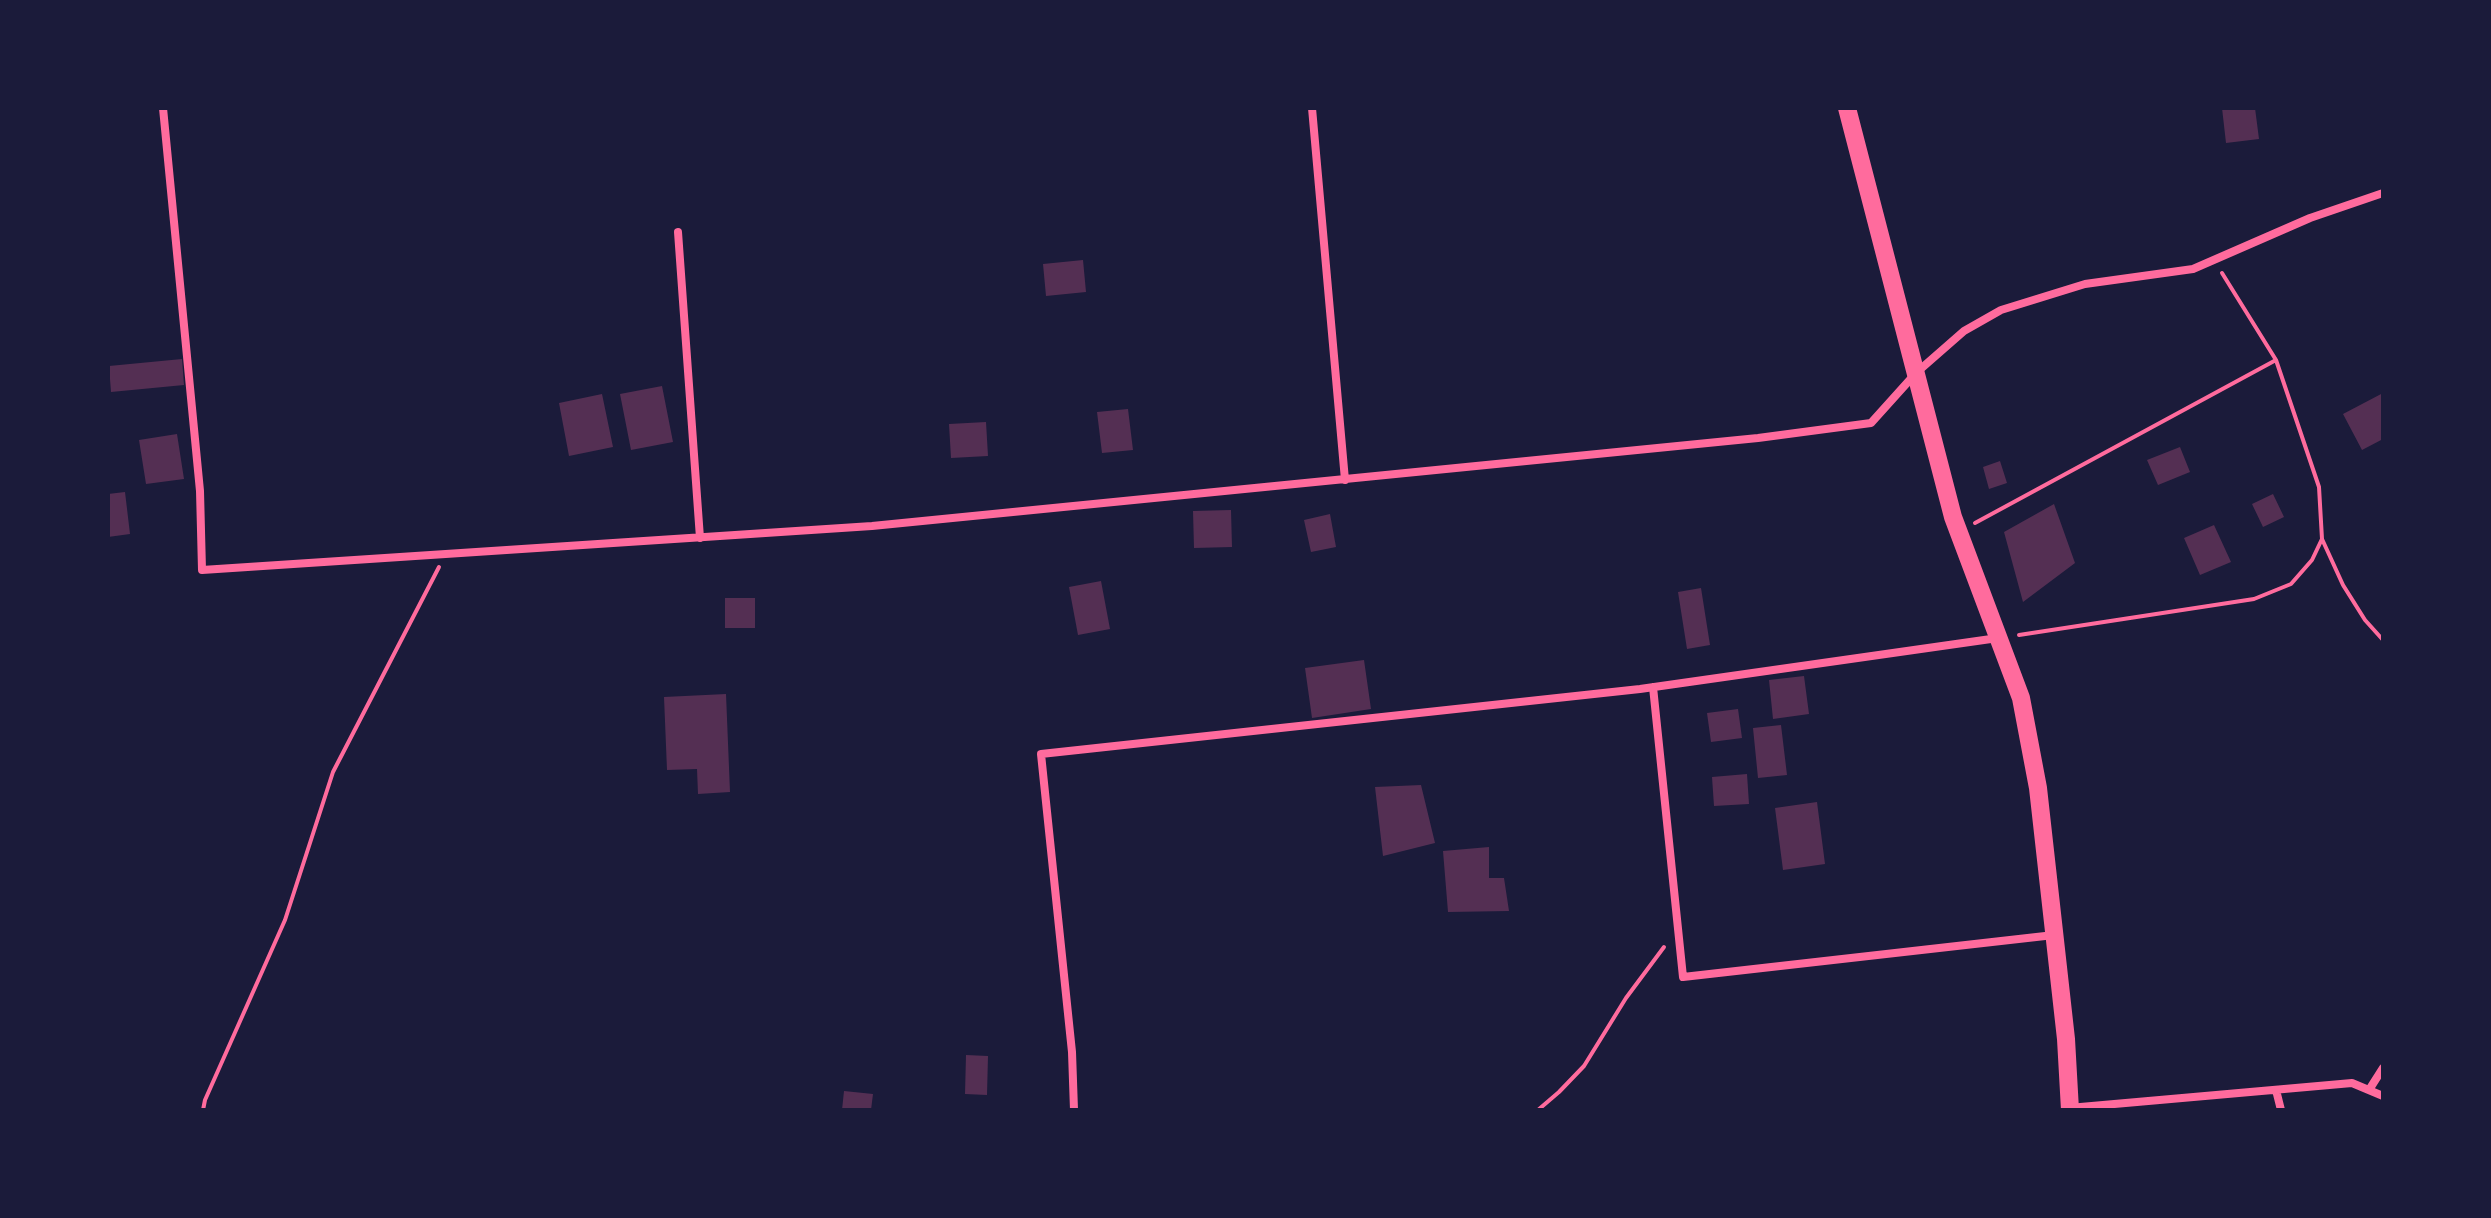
<!DOCTYPE html>
<html>
<head>
<meta charset="utf-8">
<style>
  body { margin:0 }
  #map { position:relative; width:2491px; height:1218px; overflow:hidden; background:#1b1b3a; font-family:"Roboto Condensed",sans-serif }
  canvas { display:block }
  .frame { position:absolute; inset:0; border:110px solid #1b1b3a; pointer-events:none }
</style>
</head>
<body>
<div id="map">
<canvas width="2491" height="1218"></canvas>
<div class="frame"></div>
</div>
<script>
const ctx = document.querySelector('canvas').getContext('2d');
ctx.lineJoin = 'round';
function fillPath(path, color) {
  ctx.fillStyle = color;
  ctx.fill(path, 'evenodd');
}
function trace(path, color, width, dash) {
  ctx.strokeStyle = color;
  ctx.lineWidth = width;
  ctx.lineCap = dash ? 'butt' : 'round';
  ctx.setLineDash(dash || []);
  ctx.stroke(path);
}
fillPath(new Path2D(`
  M 2222,108 L 2255,108 L 2259,139 L 2226,143 Z
  M 1083,260 L 1086,292 L 1046,296 L 1043,264 Z
  M 182,359 L 184,385 L 111,392 L 109,366 Z
  M 662,386 L 673,442 L 631,450 L 620,394 Z
  M 2383,393 L 2383,439 L 2362,450 L 2343,414 Z
  M 602,394 L 613,447 L 569,456 L 559,403 Z
  M 1128,409 L 1133,450 L 1102,453 L 1097,412 Z
  M 986,422 L 988,456 L 951,458 L 949,424 Z
  M 177,434 L 184,479 L 146,484 L 139,440 Z
  M 2180,447 L 2190,472 L 2158,485 L 2147,460 Z
  M 2000,461 L 2007,483 L 1989,489 L 1983,467 Z
  M 125,492 L 130,534 L 108,537 L 108,494 Z
  M 2273,494 L 2284,517 L 2263,527 L 2252,504 Z
  M 2054,504 L 2075,563 L 2023,602 L 2004,532 Z
  M 1231,510 L 1232,547 L 1194,548 L 1193,511 Z
  M 1330,514 L 1336,547 L 1311,552 L 1304,520 Z
  M 2214,525 L 2231,562 L 2200,575 L 2184,538 Z
  M 1101,581 L 1110,629 L 1078,635 L 1069,587 Z
  M 1701,588 L 1710,645 L 1687,649 L 1678,592 Z
  M 725,598 L 755,598 L 755,628 L 725,628 Z
  M 1364,660 L 1371,709 L 1312,718 L 1305,668 Z
  M 1804,676 L 1809,714 L 1773,719 L 1769,680 Z
  M 726,694 L 730,792 L 698,794 L 697,769 L 667,770 L 664,697 Z
  M 1738,709 L 1742,738 L 1711,742 L 1707,713 Z
  M 1781,725 L 1787,775 L 1758,778 L 1753,728 Z
  M 1747,774 L 1749,804 L 1714,806 L 1712,777 Z
  M 1421,785 L 1435,843 L 1383,856 L 1375,787 Z
  M 1817,802 L 1825,864 L 1783,870 L 1775,808 Z
  M 1489,847 L 1489,878 L 1504,878 L 1509,911 L 1448,912 L 1443,851 Z
  M 966,1055 L 988,1056 L 987,1095 L 965,1094 Z
  M 844,1091 L 873,1094 L 871,1110 L 842,1110 Z`), '#542f53');
trace(new Path2D(`
  M 2222,273 L 2276,360 L 2319,487 L 2322,539 L 2343,585 L 2365,620 L 2383,640
  M 1975,523 L 2276,360
  M 2019,635 L 2254,599 L 2291,584 L 2312,560 L 2322,539
  M 203,1110 L 205,1100 L 285,920 L 333,772 L 439,567
  M 1538,1110 L 1559,1092 L 1584,1066 L 1626,998 L 1664,947`), '#ff6b9d', 4);
trace(new Path2D(`
  M 163,108 L 200,491 L 202,570 L 872,526 L 1758,438 L 1871,423 L 1916,373 L 1964,331 L 2001,310 L 2085,284 L 2193,269 L 2310,218 L 2383,193
  M 1312,108 L 1345,480
  M 678,232 L 700,538
  M 1653,687 L 1683,977 L 2054,935
  M 2276,1090 L 2281,1110
  M 2369,1090 L 2383,1068
  M 2069,1108 L 2352,1083 L 2383,1096
  M 1074,1110 L 1072,1052 L 1041,754 L 1640,689 L 1998,638`), '#ff6b9d', 8);
trace(new Path2D(`
  M 1847,108 L 1953,517 L 2021,698 L 2038,788 L 2066,1039 L 2070,1110`), '#ff6b9d', 18);
</script>
</body>
</html>
